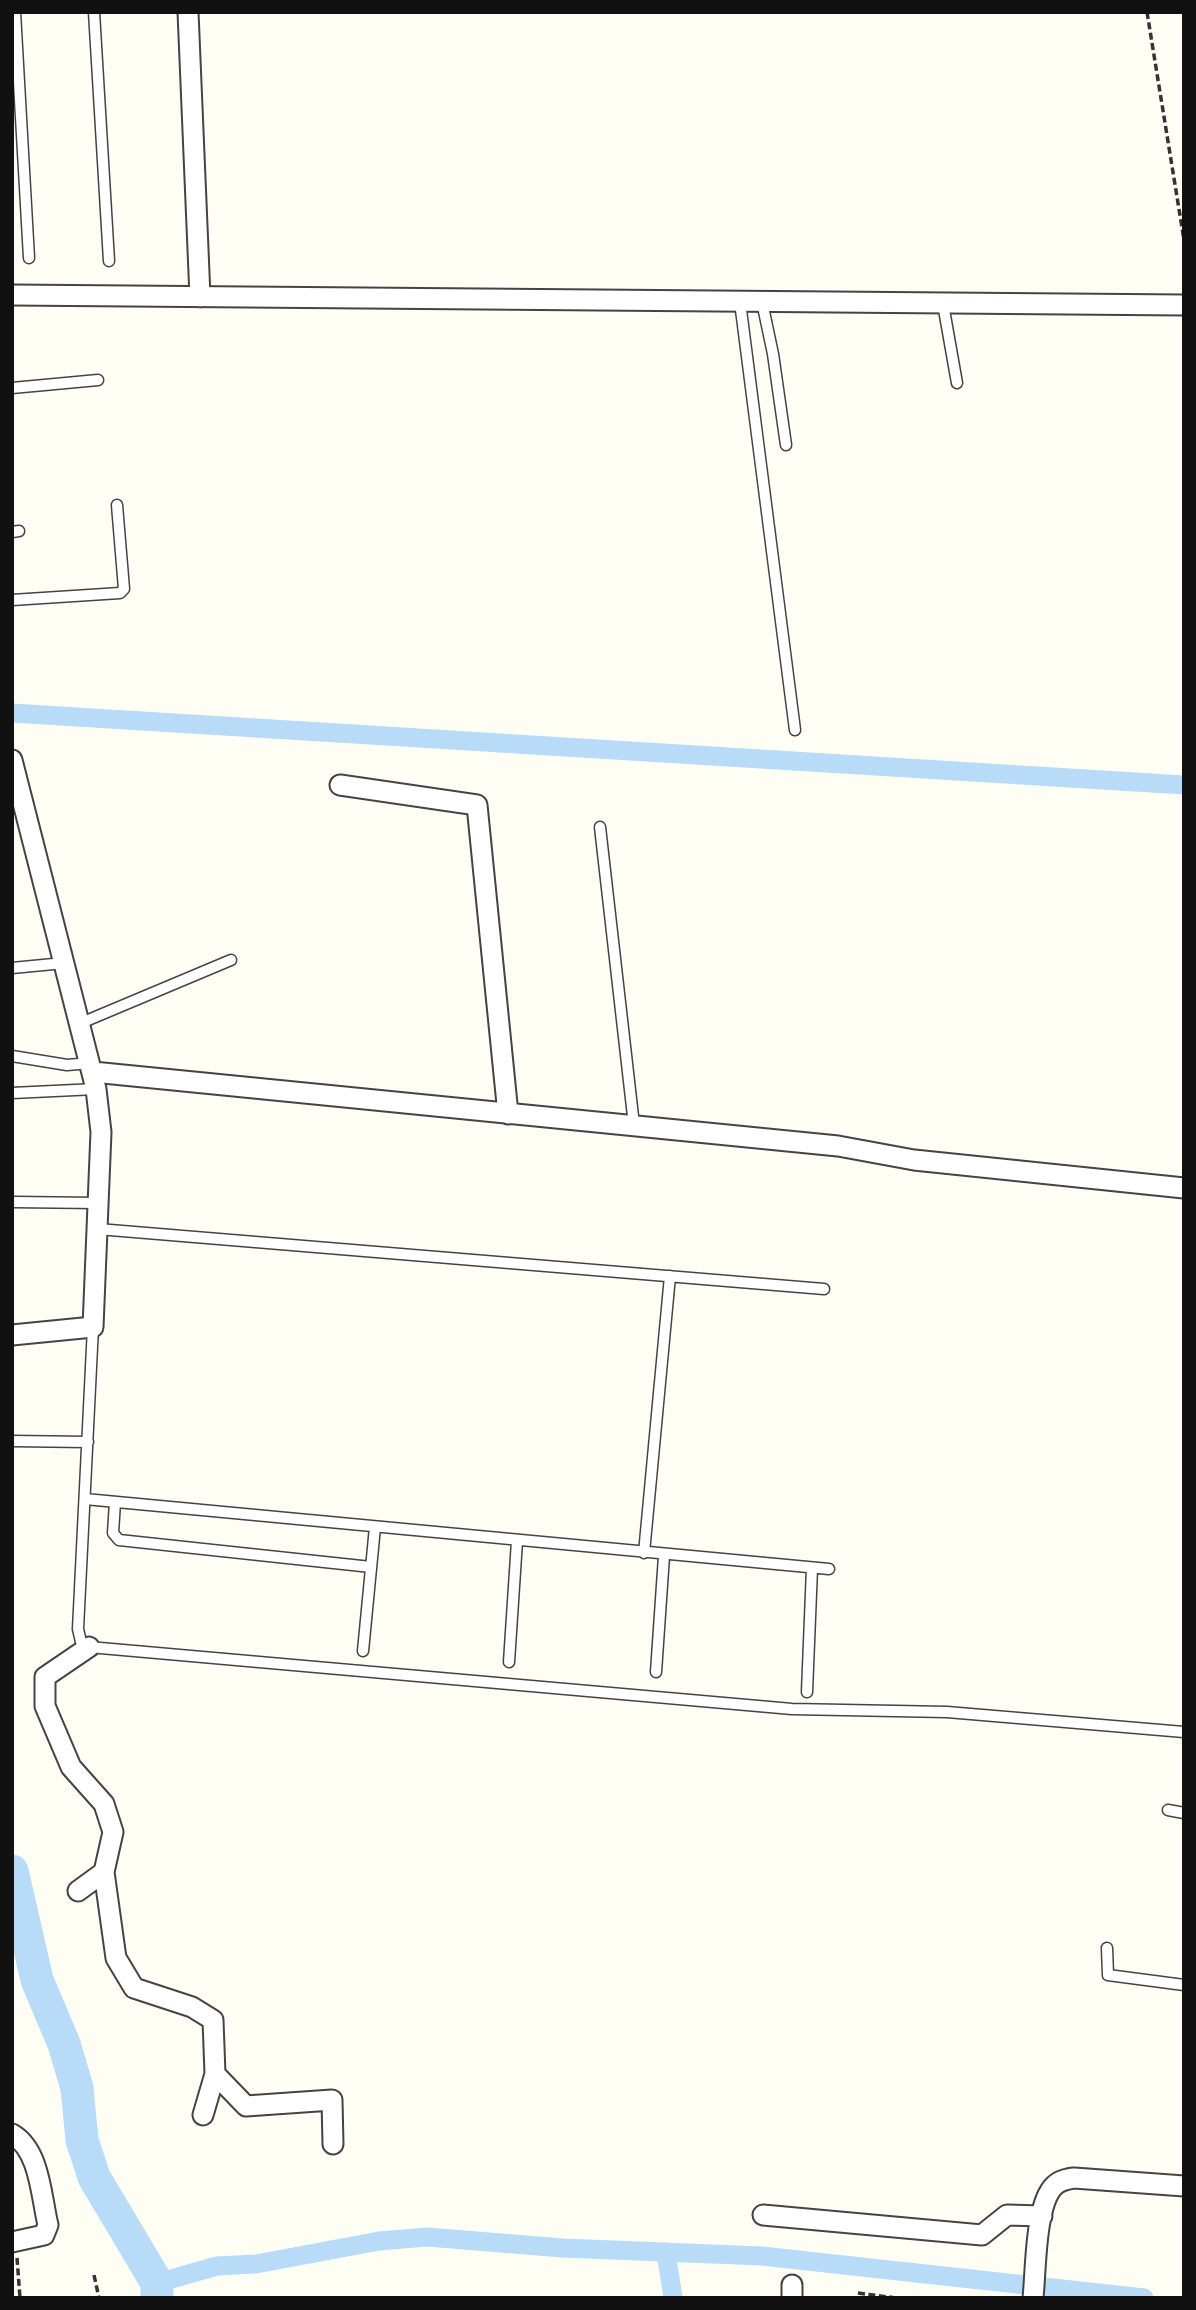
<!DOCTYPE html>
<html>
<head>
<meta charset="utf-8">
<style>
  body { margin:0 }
  #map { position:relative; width:1196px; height:2310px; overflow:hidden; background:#fffef5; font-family:"PT Serif",serif }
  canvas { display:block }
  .frame { position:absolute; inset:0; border:14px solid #111; pointer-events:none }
</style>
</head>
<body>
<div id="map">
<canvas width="1196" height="2310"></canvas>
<div class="frame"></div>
</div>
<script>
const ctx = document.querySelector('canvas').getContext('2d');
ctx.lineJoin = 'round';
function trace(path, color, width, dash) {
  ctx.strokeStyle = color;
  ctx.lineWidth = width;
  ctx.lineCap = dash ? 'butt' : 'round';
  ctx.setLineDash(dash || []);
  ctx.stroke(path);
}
trace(new Path2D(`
  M 12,713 L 1184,785
  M 666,2252 L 673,2298
  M 157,2283 L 217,2266 L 256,2264 L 379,2241 L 427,2237 L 563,2248 L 762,2256 L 1144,2298`), '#b8dbf8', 19);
trace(new Path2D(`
  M 12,1871 L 37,1980 L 64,2044 L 77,2088 L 82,2140 L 94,2177 L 157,2283 L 157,2298`), '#b8dbf8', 33);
const lane = new Path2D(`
  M 15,12 L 29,258
  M 94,12 L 109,261
  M 740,302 L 795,730
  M 762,302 L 773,354 L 786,445
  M 943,304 L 957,383
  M 12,388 L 98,380
  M 12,532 L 19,531
  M 12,600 L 120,593 L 124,589 L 117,505
  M 600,827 L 634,1125
  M 12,968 L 64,963
  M 81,1023 L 231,960
  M 12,1056 L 67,1065 L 91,1063
  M 12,1093 L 96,1089
  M 13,1202 L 98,1203
  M 98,1229 L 824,1289
  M 93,1327 L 78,1629 L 81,1642 L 89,1647 L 792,1709 L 947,1712 L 1184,1732
  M 12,1441 L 88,1442
  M 85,1499 L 829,1569
  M 115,1502 L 113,1533 L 119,1540 L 371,1567
  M 644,1553 L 670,1276
  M 363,1651 L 375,1527
  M 509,1662 L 517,1541
  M 656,1672 L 664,1556
  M 807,1692 L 812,1568
  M 1168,1810 L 1184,1813
  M 1107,1948 L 1108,1975 L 1184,1985`);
const street = new Path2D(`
  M 188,12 L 200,297
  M 12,295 L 1184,305
  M 12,760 L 96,1089 L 101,1132 L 93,1327 L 12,1335
  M 340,785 L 477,805 L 508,1114
  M 93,1072 L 838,1146 L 914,1160 L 1184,1188
  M 104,1872 L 116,1958 L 134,1988 L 192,2007 L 213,2020 L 215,2074 L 203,2115
  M 78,1891 L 104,1872 L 113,1832 L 104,1804 L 71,1767 L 45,1706 L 45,1677 L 89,1647
  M 215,2074 L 246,2106 L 332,2100 L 333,2144
  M 12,2134 C 40,2150 41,2196 48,2225 L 44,2235 L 12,2242
  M 763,2215 L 982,2235 L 1007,2215 L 1042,2216
  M 792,2298 L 792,2285
  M 1033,2298 C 1036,2270 1035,2205 1054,2186 C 1060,2180 1067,2179 1074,2178 L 1184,2186`);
trace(lane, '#444', 13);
trace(street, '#444', 23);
trace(new Path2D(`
  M 1147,12 L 1184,240
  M 17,2258 L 20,2298
  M 94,2275 L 99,2298
  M 858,2293 L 896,2298
  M 415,2298 L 450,2298`), '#333', 3.5, [7, 3.5]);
trace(lane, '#fff', 10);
trace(street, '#fff', 19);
</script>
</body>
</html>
